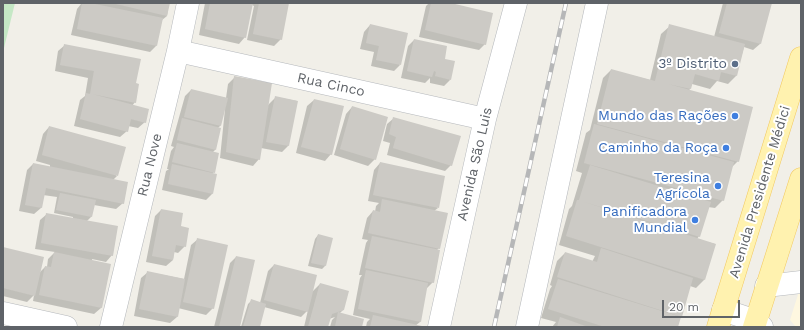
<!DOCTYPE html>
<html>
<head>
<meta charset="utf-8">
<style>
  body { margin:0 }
  #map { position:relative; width:804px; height:330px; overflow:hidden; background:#f1efe8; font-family:"Work Sans",sans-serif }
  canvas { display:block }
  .frame { position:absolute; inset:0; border:4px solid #5f6368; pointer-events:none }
  .scale { position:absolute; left:662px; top:300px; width:78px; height:18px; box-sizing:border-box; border:2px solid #5f6368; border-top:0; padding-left:5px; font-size:12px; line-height:14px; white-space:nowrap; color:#5f6368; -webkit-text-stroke:3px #fff; paint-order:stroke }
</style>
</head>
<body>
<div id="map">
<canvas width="804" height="330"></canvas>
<div class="frame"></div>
<div class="scale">20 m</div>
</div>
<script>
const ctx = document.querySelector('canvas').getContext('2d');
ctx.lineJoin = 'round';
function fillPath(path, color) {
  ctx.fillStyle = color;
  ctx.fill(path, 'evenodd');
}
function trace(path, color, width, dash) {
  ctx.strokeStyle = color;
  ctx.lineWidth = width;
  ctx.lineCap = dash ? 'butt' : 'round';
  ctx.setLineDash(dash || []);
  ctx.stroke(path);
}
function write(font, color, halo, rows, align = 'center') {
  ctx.font = font + ' "Work Sans",sans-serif';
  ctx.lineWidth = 4;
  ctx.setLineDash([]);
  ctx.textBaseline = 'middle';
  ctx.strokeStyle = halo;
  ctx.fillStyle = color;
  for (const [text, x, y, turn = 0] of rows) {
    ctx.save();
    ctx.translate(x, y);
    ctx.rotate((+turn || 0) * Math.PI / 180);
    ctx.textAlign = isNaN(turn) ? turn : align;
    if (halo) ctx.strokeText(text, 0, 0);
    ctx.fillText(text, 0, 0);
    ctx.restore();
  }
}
fillPath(new Path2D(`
  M 801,285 L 801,327 L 796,327 L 790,320 Z`), '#fef7e0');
fillPath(new Path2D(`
  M 3,3 L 15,3 L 3,52 Z`), '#c5e8c5');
fillPath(new Path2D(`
  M 76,3 L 169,3 L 167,16 L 162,20 L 156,46 L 150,52 L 71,35 L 77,9 L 81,4 Z
  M 205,3 L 287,3 L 281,39 L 274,46 L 247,40 L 254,6 L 252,5 L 245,37 L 239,44 L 199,35 Z
  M 429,3 L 451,3 L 485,44 L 479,50 L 419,37 L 426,6 Z
  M 723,3 L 771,3 L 760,44 L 753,50 L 744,47 L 736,76 L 728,84 L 717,81 L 710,89 L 692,84 L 689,91 L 738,161 L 732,167 L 723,200 L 715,208 L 708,207 L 699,236 L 697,239 L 715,244 L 704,280 L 696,288 L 690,286 L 677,327 L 552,327 L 556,322 L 541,318 L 550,289 L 552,286 L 550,285 L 557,261 L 565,253 L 592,262 L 595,256 L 559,245 L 569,209 L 572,206 L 582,173 L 576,171 L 586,133 L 590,130 L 603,78 L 611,70 L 650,80 L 661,34 L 670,26 L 714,37 Z
  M 370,25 L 400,65 L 394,71 L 371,66 L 374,52 L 360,49 L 364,32 Z
  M 414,40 L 444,59 L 450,80 L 444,86 L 430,83 L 430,78 L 425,83 L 401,78 L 408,46 Z
  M 65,45 L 135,84 L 135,102 L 132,106 L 145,122 L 138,128 L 128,126 L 127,131 L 120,137 L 74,126 L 80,100 L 85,96 L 88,78 L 55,71 L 58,51 Z
  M 234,78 L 268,105 L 276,97 L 297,101 L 288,146 L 282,152 L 261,148 L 259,159 L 253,166 L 220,158 L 225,109 L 224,109 L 220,126 L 218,128 L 215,150 L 212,153 L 214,172 L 212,174 L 212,194 L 206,200 L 162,190 L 166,171 L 169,169 L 167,169 L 171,151 L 174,147 L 171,146 L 185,96 L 191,90 L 226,98 L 228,84 Z
  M 314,100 L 331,154 L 325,161 L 296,153 L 307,106 Z
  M 352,107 L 375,159 L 368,166 L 334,155 L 346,114 Z
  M 394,118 L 451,165 L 445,171 L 387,155 L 390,143 L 383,141 L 387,124 Z
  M 49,127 L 117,176 L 113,180 L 123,203 L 116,209 L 94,205 L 91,217 L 87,221 L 112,255 L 106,262 L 92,259 L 101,308 L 94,314 L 33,301 L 34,295 L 27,302 L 3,296 L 3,248 L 39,273 L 45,267 L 47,267 L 48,259 L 55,252 L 35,249 L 40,220 L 47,214 L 73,219 L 73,217 L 54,213 L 57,197 L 43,195 L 41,208 L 34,214 L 19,211 L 27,170 L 33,164 L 50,167 L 50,165 L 36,161 L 43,134 Z
  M 380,163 L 438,208 L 434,211 L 439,248 L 436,251 L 433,282 L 426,289 L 420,322 L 415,326 L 419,327 L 366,327 L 367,322 L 370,319 L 353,315 L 360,278 L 362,275 L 359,275 L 366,243 L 368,240 L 362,239 L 367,218 L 373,211 L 375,212 L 376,206 L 379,203 L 368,201 L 374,170 Z
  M 161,210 L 180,227 L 185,246 L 178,253 L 174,252 L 173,260 L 166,266 L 146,262 L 155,216 Z
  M 318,235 L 332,239 L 325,266 L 322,269 L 308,266 L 315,239 Z
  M 198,239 L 213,308 L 206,315 L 178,308 L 177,317 L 170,323 L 134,316 L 141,278 L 148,272 L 184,279 L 191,245 Z
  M 236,257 L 239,327 L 214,327 L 230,263 Z
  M 274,265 L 312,292 L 320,284 L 343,310 L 339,314 L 361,327 L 330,327 L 332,320 L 335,317 L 329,319 L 327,327 L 304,327 L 308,310 L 301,317 L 264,307 L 259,327 L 241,327 L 248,304 L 251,301 L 260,303 L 268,271 Z`), '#0003');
fillPath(new Path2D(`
  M 82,3 L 90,3 L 163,18 L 157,46 L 77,29 Z
  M 112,3 L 170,3 L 167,16 Z
  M 210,3 L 253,3 L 246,38 L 205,29 Z
  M 259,3 L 289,3 L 282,40 L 253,34 Z
  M 431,3 L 451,3 L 493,13 L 486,45 L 425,30 Z
  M 727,3 L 772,3 L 761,44 L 719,33 Z
  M 370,24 L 408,33 L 401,65 L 376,60 L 379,46 L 366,43 Z
  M 669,24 L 745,44 L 737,76 L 721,72 L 719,81 L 695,74 L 691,89 L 668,84 L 753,107 L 739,162 L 597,124 L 611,69 L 655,81 Z
  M 414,39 L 447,46 L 445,59 L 455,61 L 451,80 L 435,76 L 436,72 L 434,71 L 432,77 L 407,71 Z
  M 64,44 L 141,59 L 136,83 L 139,84 L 136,103 L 92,94 L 149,109 L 146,123 L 131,119 L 128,132 L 80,119 L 86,93 L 90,94 L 94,71 L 60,65 Z
  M 234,76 L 272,83 L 260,160 L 226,152 Z
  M 191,89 L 228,98 L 221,126 L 184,117 Z
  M 275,96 L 298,101 L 289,146 L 266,142 Z
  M 314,99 L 344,106 L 332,155 L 301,147 Z
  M 352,106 L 388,117 L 376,160 L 340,149 Z
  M 393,117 L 461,136 L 452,166 L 393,148 L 396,137 L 389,134 Z
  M 182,118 L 221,128 L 216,150 L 177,140 Z
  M 594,124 L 734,162 L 724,201 L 584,163 Z
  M 49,126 L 126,147 L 118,176 L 42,155 Z
  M 177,143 L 219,153 L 215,173 L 172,162 Z
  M 380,162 L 445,176 L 439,208 L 373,195 Z
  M 33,163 L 128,182 L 124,204 L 46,188 L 42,208 L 25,205 Z
  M 172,164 L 217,174 L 213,194 L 168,184 Z
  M 590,165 L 711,202 L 700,237 L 581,201 L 716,244 L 705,280 L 566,236 L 577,200 L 579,200 Z
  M 60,193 L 96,200 L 92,217 L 56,210 Z
  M 382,199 L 448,213 L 440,249 L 368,233 L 373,210 L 380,212 Z
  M 161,209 L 183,213 L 181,226 L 189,228 L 186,247 L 176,245 L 173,260 L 152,256 Z
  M 46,213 L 118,226 L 113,256 L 41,243 Z
  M 318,234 L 333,238 L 326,266 L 311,263 Z
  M 372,236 L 440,250 L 434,283 L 365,268 Z
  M 197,238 L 228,245 L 214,309 L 183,302 Z
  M 3,247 L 44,257 L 35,296 L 3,288 Z
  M 601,248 L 693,278 L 682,317 L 557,277 L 565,252 L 597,262 Z
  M 54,252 L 111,264 L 102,308 L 39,295 L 45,266 L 51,267 Z
  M 236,256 L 255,260 L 240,327 L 219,327 Z
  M 274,264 L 317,275 L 308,312 L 264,300 Z
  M 366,270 L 428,283 L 421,322 L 358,309 Z
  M 147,271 L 185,279 L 178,317 L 139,309 Z
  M 558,279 L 681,317 L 678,327 L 605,327 L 548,309 Z
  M 320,283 L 349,291 L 344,310 L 332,314 L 328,327 L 308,327 Z
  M 251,299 L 266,304 L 260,327 L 243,327 Z
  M 338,312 L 364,319 L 362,327 L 335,327 Z
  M 373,315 L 422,326 L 422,327 L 370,327 Z
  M 560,317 L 588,327 L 557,327 Z`), '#cccac5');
const minor = new Path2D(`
  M 178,51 L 485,119
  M 766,286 L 801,282
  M 723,310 L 756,321 L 762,327
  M 3,313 L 66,327
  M 111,327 L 178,51 L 188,3
  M 439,327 L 485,119 L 516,3
  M 527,327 L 597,3`);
const major = new Path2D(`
  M 718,327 L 801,58
  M 754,327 L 801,179`);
trace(minor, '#b5b8bc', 23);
trace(major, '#f2c960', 23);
trace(minor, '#fff', 22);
trace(major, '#fff2af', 22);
const rail = new Path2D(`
  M 494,327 L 566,3`);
trace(rail, '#b6b7b8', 4.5);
trace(rail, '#fff', 3, [9]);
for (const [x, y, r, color] of [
  [735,64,4,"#5c6f8a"],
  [735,116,4,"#3f7fe0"],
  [726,148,4,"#3f7fe0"],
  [718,186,4,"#3f7fe0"],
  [695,220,4,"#3f7fe0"]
]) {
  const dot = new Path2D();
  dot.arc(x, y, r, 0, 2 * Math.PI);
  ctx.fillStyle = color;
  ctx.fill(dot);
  trace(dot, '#fff', 1.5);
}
write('14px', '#4e5e75', '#fff', [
  ["3º Distrito",727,64]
], 'right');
write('14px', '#5f6368', '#fff', [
  ["Rua Cinco",331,85,12],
  ["Avenida São Luis",475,164,-77],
  ["Rua Nove",150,165,-76],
  ["Avenida Presidente Médici",760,192,-73]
]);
write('14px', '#366cbe', '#fff', [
  ["Mundo das Rações",727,116],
  ["Caminho da Roça",718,148],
  ["Teresina",710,178],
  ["Agrícola",710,194],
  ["Panificadora",687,212],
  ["Mundial",687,228]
], 'right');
</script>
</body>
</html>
